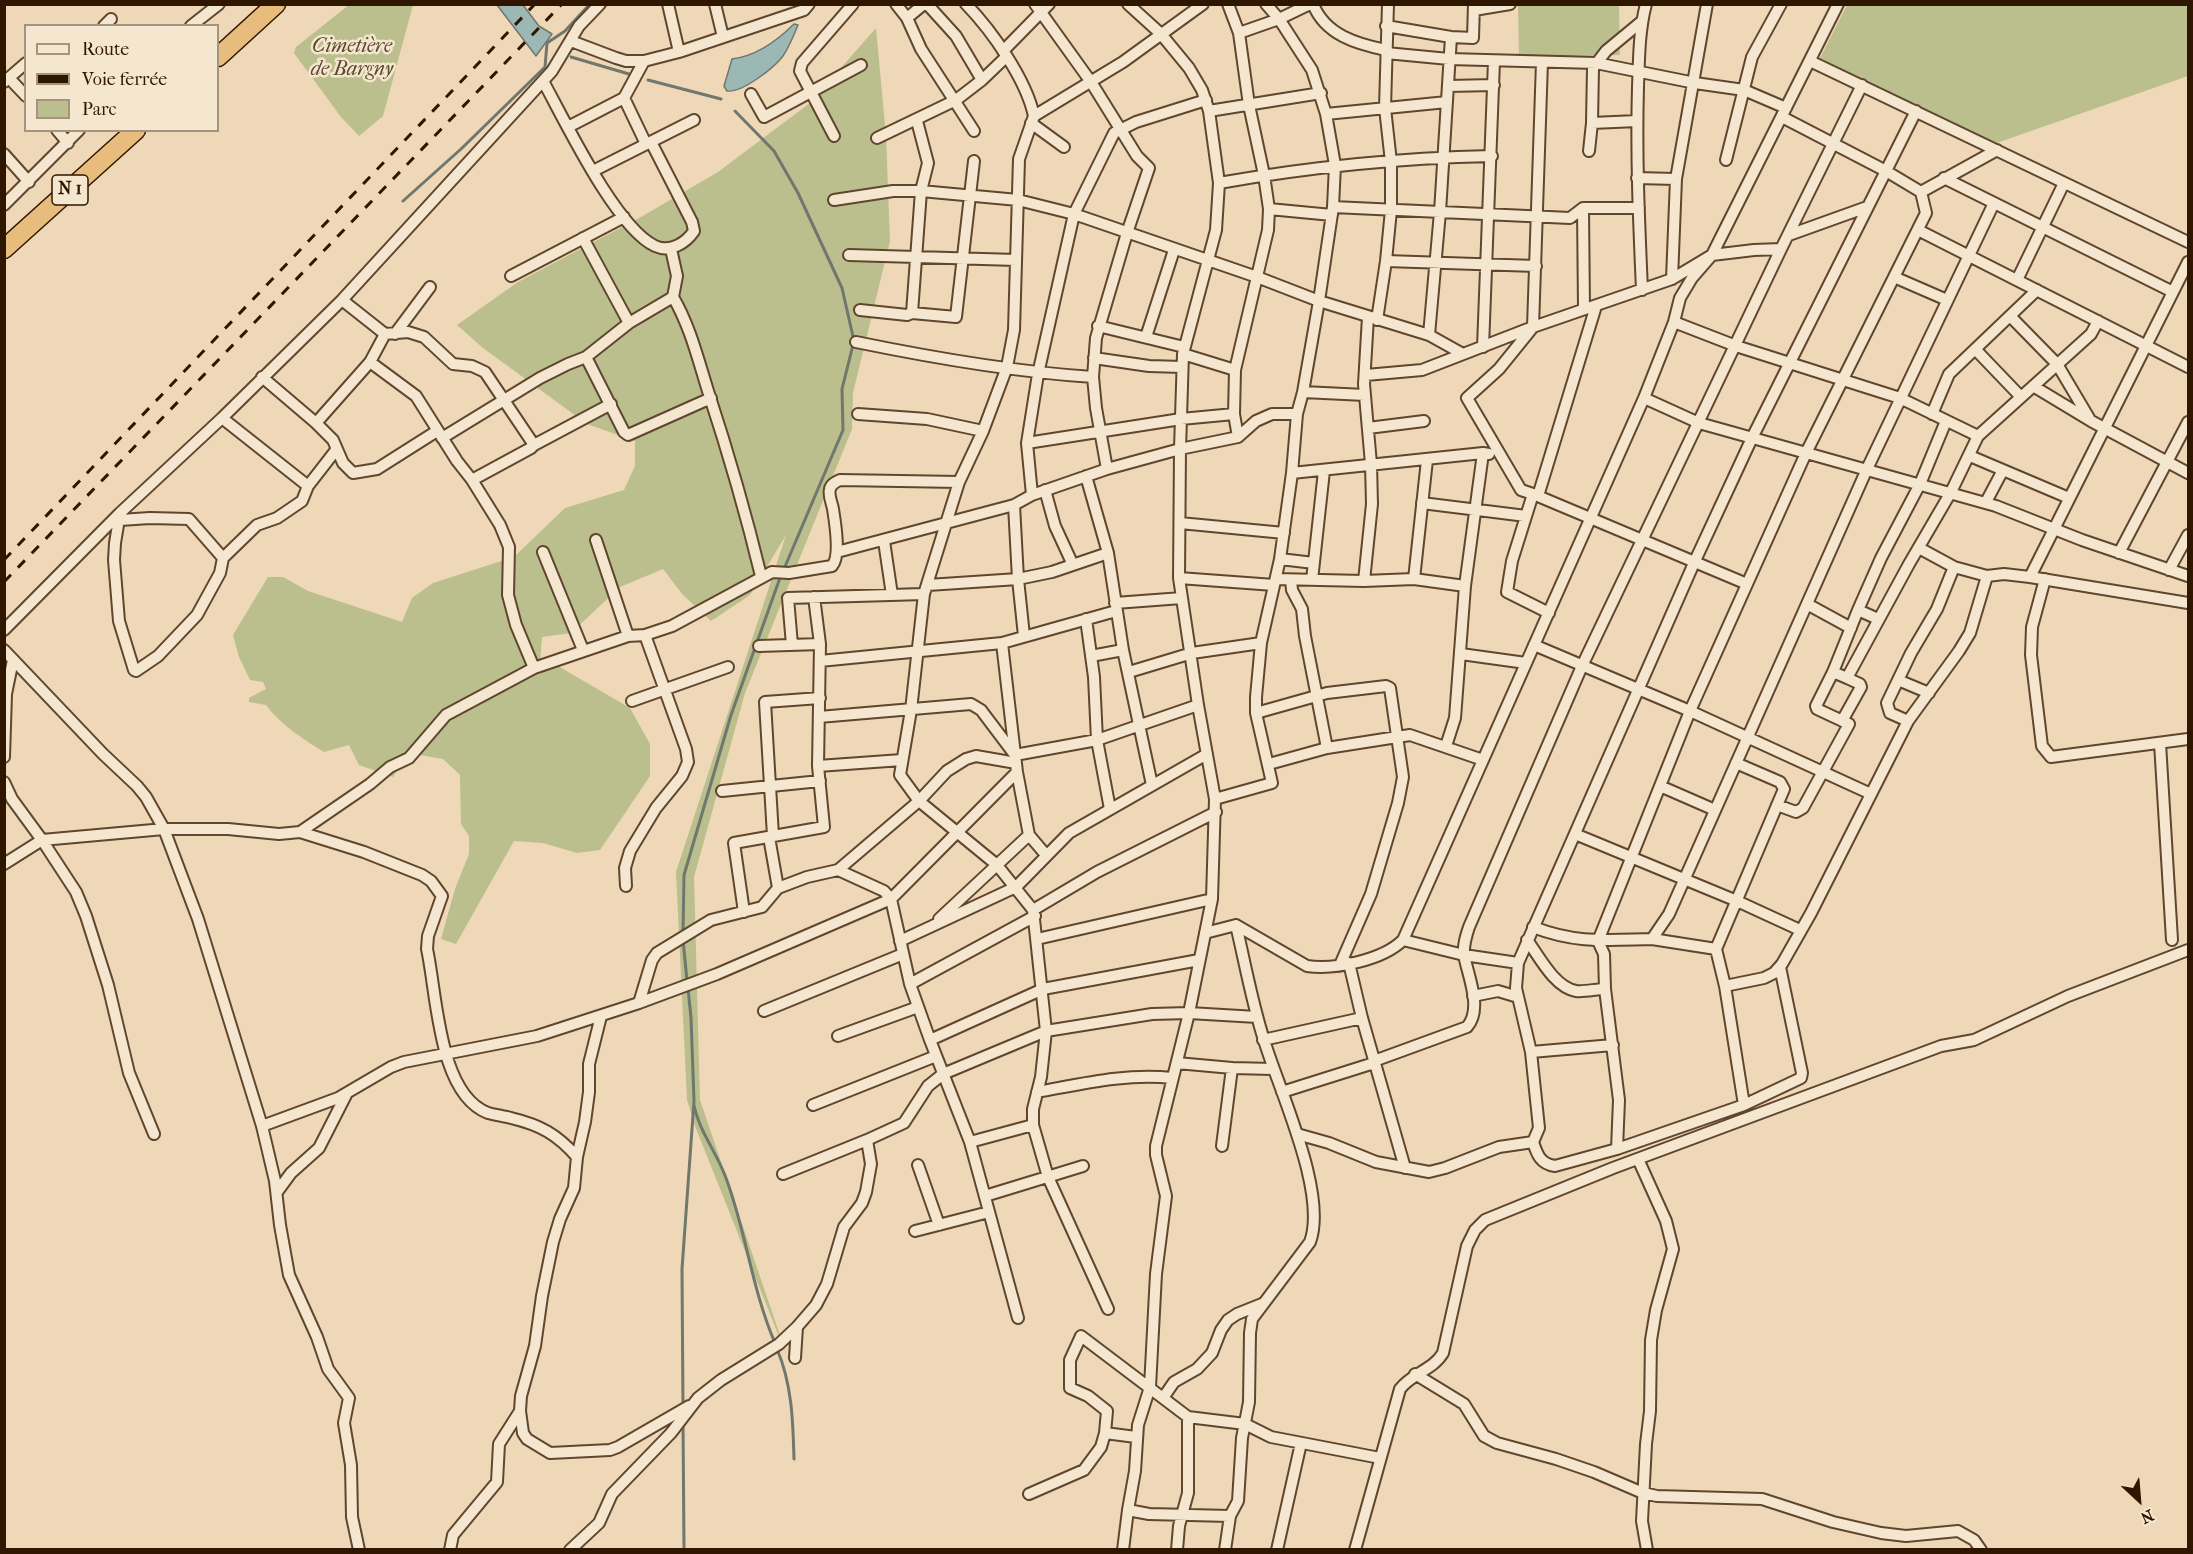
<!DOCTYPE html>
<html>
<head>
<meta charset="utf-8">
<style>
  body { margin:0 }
  #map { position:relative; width:2193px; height:1554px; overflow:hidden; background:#efd8b7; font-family:"IM FELL French Canon",serif }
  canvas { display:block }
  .frame { position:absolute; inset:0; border:6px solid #2f1600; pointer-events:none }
  .legend { position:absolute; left:24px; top:24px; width:195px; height:108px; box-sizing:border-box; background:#f5e6d0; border:2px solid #a6937d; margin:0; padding:8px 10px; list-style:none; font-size:18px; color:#2f1600 }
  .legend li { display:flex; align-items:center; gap:12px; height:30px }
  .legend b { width:30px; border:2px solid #a6937d }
  .north { position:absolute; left:2109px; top:1470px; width:60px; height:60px; -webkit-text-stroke:4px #f5e6d0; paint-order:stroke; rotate:154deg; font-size:16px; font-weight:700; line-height:24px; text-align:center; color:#2f1600 }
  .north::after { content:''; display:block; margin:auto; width:21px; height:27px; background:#2f1600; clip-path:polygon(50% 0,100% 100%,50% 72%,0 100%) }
</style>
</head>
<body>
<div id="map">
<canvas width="2193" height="1554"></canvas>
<div class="frame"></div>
<ul class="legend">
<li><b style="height:8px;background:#f5e6d0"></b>Route</li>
<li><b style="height:8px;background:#2f1600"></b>Voie ferrée</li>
<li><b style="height:16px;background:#bbbe8d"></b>Parc</li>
</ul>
<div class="north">N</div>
</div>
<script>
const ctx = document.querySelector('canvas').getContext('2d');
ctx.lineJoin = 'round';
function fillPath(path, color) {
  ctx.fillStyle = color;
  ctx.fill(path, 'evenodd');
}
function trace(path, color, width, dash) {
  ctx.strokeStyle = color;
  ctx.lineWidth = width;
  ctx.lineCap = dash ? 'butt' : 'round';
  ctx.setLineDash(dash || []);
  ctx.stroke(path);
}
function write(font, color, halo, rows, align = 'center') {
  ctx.font = font + ' "IM FELL French Canon",serif';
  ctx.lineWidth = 5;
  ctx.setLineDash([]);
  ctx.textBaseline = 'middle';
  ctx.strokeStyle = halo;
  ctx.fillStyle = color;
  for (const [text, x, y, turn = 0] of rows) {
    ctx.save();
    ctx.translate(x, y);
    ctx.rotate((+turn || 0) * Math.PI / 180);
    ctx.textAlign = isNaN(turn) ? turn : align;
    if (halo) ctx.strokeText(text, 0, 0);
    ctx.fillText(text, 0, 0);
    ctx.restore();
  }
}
fillPath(new Path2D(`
  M 350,4 L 413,5 L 383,116 L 359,136 L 341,117 L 294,53 L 296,47 Z
  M 1518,5 L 1619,5 L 1620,55 L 1519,57 Z
  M 1847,5 L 2188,5 L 2188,76 L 1991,145 L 1820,58 Z
  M 876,28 L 886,136 L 890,241 L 853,393 L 852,429 L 745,693 L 694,877 L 700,1100 L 788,1359 L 695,1126 L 687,1100 L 676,872 L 786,535 L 750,595 L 711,621 L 683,595 L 663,569 L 620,587 L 571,633 L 542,637 L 540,663 L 558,666 L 630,708 L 650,744 L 650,776 L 600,850 L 577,853 L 543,843 L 514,841 L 456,944 L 441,939 L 455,889 L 469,854 L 469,836 L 461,824 L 460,775 L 443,759 L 408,753 L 393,777 L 359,765 L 349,745 L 324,752 C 304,740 280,724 266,705 L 249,702 L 249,698 L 266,689 L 263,682 L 250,680 L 239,657 L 233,635 L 268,577 L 283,577 L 308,591 L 402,622 L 412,598 L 433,583 L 514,557 L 565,508 L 624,490 L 635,466 L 635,441 L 587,424 L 483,348 L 457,325 L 518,282 L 641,217 L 718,172 L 810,103 Z`), '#bbbe8d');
const water = new Path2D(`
  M 497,5 L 523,5 L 539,26 L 552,34 L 536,56 Z
  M 794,24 L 798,25 C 794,35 789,47 783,56 C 774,68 742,93 727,91 L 724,86 L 732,59 C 756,56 777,41 794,24 Z`);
fillPath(water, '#9bb8b5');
trace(water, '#70776d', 1.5);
trace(new Path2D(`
  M 571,57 L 629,74
  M 648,80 L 721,99
  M 735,111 L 774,151 L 798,193 L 842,288 L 854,341 L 842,389 L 843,430 L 784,569
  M 403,201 L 461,149 L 545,67 L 547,43 L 565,31 L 590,4
  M 683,934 L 684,875 L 731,715 L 781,575
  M 683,940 L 687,981
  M 694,1105 C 699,1131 717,1153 726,1178 C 746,1231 752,1290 775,1343
  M 777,1349 C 792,1384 793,1421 794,1459
  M 683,1407 L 682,1269 L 694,1101 L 691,1018 L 688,988
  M 683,1422 L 684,1550`), '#70776d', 3);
const minor = new Path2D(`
  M 668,4 L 679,52
  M 715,4 L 723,37
  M 896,4 L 907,18 L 921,49 L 974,131
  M 927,4 L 956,36 L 982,80
  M 966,4 C 992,31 1026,79 1034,116
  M 1035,4 L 1091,82 L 1137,156 L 1149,168 L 1127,233 L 1096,338 L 1093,377 L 1096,408 L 1107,469
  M 1128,4 L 1161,34 L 1189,68 L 1202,90 L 1209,111 L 1219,183 L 1216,230 L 1183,354 L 1180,449 L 1179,578 L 1198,705 L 1215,799 L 1212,899 L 1189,1013 L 1156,1146 L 1156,1155 L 1166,1196 L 1156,1274 L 1150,1387 L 1138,1425 L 1135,1471 L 1128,1510 L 1149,1514 L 1230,1516 L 1238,1501 L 1242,1438 L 1249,1402 L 1250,1333 L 1252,1319 L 1310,1242 C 1328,1193 1279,1090 1264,1040 C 1252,1003 1245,963 1236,925
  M 1228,4 L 1239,33 L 1249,105 L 1264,175 L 1269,209 L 1268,230 L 1235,370 L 1234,414 L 1238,437
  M 1313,4 C 1325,35 1357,44 1386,50
  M 1474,10 L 1510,4
  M 907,18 L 924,4
  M 104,26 L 111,19
  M 191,26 L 219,4
  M 1386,26 L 1451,37 L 1473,38 L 1474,4
  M 1239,33 L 1279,19 L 1310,4
  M 571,41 L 616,58 L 626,61 L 644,61 L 679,52 L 804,10 L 809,4
  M 1003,51 L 1049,4
  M 1386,53 L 1449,59 L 1596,63 L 1695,83 L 1744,90 L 1786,108
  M 644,61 L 624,98 L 646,144
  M 1810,61 L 2188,242
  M 1542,62 L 1533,327 L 1499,369 L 1467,398 L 1521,490 L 1533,494 L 1747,584
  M 9,78 L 26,96
  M 543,81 C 565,121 616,228 655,246 C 670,253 686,243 694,231 L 692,222 L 651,142
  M 4,82 L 26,63
  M 1448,86 L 1494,85
  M 751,94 L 764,117 L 861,65
  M 1209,111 L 1321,93
  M 1326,114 L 1447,102
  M 1031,123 L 1064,147
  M 1592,123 L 1637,121
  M 568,127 L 624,98
  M 57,130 L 68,143
  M 834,136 L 800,71 L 802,63 L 853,4
  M 877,138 L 956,100 L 982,80 L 1006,57
  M 1589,151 L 1592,123 L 1593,68 L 1606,51 L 1641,22
  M 4,154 L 29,182
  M 1726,160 L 1752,57 L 1781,4
  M 593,171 L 694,120
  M 1637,178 L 1676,179
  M 1944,178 L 2173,292
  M 1219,183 C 1309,167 1401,158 1492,156
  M 1921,192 L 1997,150
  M 834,200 L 893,191 L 921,191 L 1018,200 L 1074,214 L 1257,277 L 1319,301 L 1429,335 L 1463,354
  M 4,205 L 79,130
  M 1333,207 L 1570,218 L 1583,208 L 1639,208
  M 1583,208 L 1584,309
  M 1269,209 L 1332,215
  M 1918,230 L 2188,367
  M 1789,235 L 1867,207
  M 583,238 L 629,323
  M 849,255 L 1016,260
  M 1386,261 L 1536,266
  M 511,276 L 624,217
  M 1894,277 L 1947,300
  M 1672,279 L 1676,179 L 1707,4
  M 2017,280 L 2064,183
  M 1642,290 C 1639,222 1636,155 1638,87 C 1639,59 1639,31 1646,4
  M 673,297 C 690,326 698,359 708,391 C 728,452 746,514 761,576
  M 342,300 L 385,334 L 408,332 L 424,337 L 453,364 L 472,366 L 485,372 L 534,445 L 531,448 L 472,480 L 500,525 L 509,547 L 508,595 L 516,625 L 534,668
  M 860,310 L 907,315 L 912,313 L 956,317 L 974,161
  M 912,313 L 921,191 L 928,163 L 917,121
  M 2010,316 L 2057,364 L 2089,418
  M 1377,320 L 1386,261 L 1391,210 L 1391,162 L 1385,108 L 1388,4
  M 1674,322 L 1736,346 L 1900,398 L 1978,436
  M 1098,326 L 1184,347
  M 395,334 L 430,287
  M 1429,335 L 1440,212 L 1451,37
  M 1146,337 L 1174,250
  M 856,342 C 934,358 1013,372 1093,377
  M 1483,347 L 1494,61
  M 1975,349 L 2021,397
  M 1183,354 L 1235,370
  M 586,357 L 624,432 L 628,435 L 711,398
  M 1094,358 L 1149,366 L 1182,367
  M 370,362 L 416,396 L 457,461 L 472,480
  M 1366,375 L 1422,370 L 1533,327 L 1672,279 L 1712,255 L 1754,250 L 1781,249
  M 262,377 L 316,423 L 370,362 L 385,334
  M 2033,386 L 2091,421 L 2188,473
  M 1303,392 L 1365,395
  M 1644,398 L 1699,423 L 1996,506 L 2082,540 L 2188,576
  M 858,414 L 927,419 L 983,431
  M 1932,414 L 1949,374 L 2037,290
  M 222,418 L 308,486
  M 316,423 L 333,440 L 343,463 L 353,473 L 377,469 L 437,431
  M 1368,428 L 1424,421
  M 442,438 L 540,378 L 568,364 L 586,357 L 629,323 L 673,297 L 677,276 L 671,249
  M 1027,443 L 1181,419 L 1234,414
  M 534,445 L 611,404
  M 1970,456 L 2069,498
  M 1292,473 L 1483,453 L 1489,454
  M 1086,476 L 1108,553 L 1123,650 L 1091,656
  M 1045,490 L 1055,526 L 1073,565
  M 1533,494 L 1512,561 L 1507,592 L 1549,613
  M 1032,495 L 1027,443 L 1038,374 L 1074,214 L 1114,133 L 1136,122 L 1206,100
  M 1538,496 L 1596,306
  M 1986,502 L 2003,470
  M 1422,503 L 1526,516
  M 1014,505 L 1018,579 L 1024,636
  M 120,513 L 115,543 L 114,560 L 119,621 L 134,670 L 136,671 L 158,656 L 197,615 L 220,573 L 223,558 L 257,525 L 277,518 L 302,501 L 308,486 L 336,450
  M 120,520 L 150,518 L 189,519 L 223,558
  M 1180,523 L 1284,533
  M 596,540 L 628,636
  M 884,541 L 892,595
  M 1919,548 L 1954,567 L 1987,576 L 2004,574 L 2030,577 L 2188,603
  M 543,552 L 583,650
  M 837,552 L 1014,505 L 1032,495 L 1107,469 L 1180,449 L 1238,437 L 1256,421 L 1272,414 L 1297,414
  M 2119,553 L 2188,422
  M 1280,559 L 1314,563
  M 2169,570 L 2188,535
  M 2030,577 L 2188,262
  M 1179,578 L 1274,585
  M 1276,579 L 1364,581 L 1414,579 L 1465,586
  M 1414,579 L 1427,460
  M 2045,579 L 2032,627 L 2031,655 L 2042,746 L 2051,757 L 2188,739
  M 1291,580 L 1292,590 L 1302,609 L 1305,636 L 1327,748
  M 1312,580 L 1324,471
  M 1364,581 L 1372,504 L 1371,464 L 1364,384 L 1368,317
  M 928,585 L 1018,579 L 1052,572 L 1108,553
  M 1115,603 L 1182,598
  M 1807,604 L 1851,628
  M 1086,619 L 1094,677 L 1097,740 L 1110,809
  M 1878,619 L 1858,610 L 1881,558 L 1920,484 L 1946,421
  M 4,630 L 120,513 L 222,418 L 342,300 L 552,71 L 579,26 L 600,4
  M 1002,643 L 1017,772 L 1029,835 L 1046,855
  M 792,645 L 788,598 L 924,594
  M 1534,645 L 1690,711 L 1871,794
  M 759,646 L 820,644
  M 4,650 L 103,754 L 137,786 L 146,797 L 164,829 L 198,919 L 262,1126 L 275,1181 L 280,1225 L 289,1275 L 317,1337 L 328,1369 L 349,1398 L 344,1423 L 351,1465 L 352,1517 L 359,1550
  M 1123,650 L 1152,785
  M 1461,654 L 1526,663
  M 820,661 L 1002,643 L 1116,611
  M 1129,672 L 1192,653 L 1261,643
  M 1833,672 L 1847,678 L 1909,564 L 1951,492 L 1978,436 L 2091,334 L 2098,321
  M 1898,680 L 1929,693
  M 632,701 L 728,667
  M 1256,713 L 1327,693 L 1386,686 L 1390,688 L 1403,777 L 1398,803 L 1371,894 L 1340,965
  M 819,717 L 971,704 L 981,710 L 1015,755 L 1097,740 L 1198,705
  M 1842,721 L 1861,687 L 1860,684 L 1847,678
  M 1908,721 L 1890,713 L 1887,703 L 1911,653 L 1937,609 L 1954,567
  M 2160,743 L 2172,940
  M 1446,746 L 1455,718 L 1465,586 L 1483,453
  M 4,757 L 6,694 L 13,660
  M 1269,764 L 1327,748 L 1410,735 L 1483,760
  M 818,766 L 902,760
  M 4,782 L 12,799 L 42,840 L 76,892 L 86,916 L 108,985 L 129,1073 L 154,1134
  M 1660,786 L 1715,810
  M 722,791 L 820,781
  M 1215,799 L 1272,783 L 1256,713 L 1256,697 L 1261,643 L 1280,559 L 1292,473 L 1297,414 L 1303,392 L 1319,301 L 1333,207 L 1335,165 L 1326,114 L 1312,70 L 1279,19 L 1266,4
  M 1777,805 L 1796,812 L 1803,808 L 1849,724 L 1817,709 L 1816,706 L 1833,672 L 1858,610
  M 300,832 L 370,784 L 390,767 L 409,758 L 446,715 L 534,668 L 628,636 L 645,635
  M 1575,834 L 1737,901 L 1800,930
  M 773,836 L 765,702 L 820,698
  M 769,837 L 778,888
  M 4,864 L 42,840 L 164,829 L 228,829 L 279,834 L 300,832 L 364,852 L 422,875 L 431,881 L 442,896 L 428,936 L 427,949 C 437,994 438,1094 488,1113 C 495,1115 503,1116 511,1118 C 540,1125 557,1134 577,1157
  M 838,870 L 919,801 L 947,771 L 966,759 L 976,756 L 1016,763
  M 626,886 L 625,868 L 630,851 L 656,808 L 682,776 L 688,762 L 686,749 L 645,635 L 672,626 L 772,572 L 789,573 L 832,566 C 841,556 835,522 833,509 C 832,503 828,495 830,489 C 831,484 836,482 840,480 L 959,482
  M 1033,910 L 1097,872 L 1216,812
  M 744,912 L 734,843 L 824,827 L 818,766 L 820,644 L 814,597
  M 939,919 L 1029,835
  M 1533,927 C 1577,944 1607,940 1652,939 L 1669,914 L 1867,469 L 1994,203
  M 1205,933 L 1236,925 L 1307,966 C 1335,970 1383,960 1403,940 L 1464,955 L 1518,963
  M 1037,939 L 1212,899
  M 1652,939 L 1716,949 L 1784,789 L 1780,782 L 1736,763
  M 1403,940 L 1644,398 L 1674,322 L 1680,298 L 1692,278 L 1712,255 L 1838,4
  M 1527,940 C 1539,956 1554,987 1576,991 C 1585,992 1596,989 1605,989 L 1619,1100 L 1617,1149
  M 900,941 L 1016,887 L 1069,833 L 1207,754
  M 1349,963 L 1362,1018 L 1405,1168
  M 910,984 L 1035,916
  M 1725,986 L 1764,978 L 1774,973 L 1782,964 L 1811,913 L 1908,721 L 1959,651 L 1970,633 L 1987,576
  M 1605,989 L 1604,954 L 1598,941 L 1690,711 L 1806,453 L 1926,213 L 1921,192 L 1886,171 L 1782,117
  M 1473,996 L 1498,991 L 1518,997
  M 639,1003 L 717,974 L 891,899 L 1017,772
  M 764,1011 L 903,954
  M 601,1016 L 589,1064 L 589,1092 L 585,1122 L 577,1157 L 574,1188 L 560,1219 L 553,1242 L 542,1296 L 535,1346 L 521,1396 L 520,1411 L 523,1433 L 527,1439 L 550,1453 L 610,1450 L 618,1447 L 689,1406
  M 838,1036 L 918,1007
  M 930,1040 L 1043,989 L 1199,960
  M 1263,1040 L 1362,1018
  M 1531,1052 L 1613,1045
  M 1374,1061 L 1467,1027 C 1483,1009 1468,976 1464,955 C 1463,945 1466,936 1469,927 L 1582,666 L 1781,249 L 1862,85
  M 1177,1063 L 1232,1068 L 1273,1069
  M 1037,1092 C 1082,1084 1126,1073 1172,1078
  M 1282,1092 L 1374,1063
  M 813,1105 L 936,1056
  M 1744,1105 L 1801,1078 L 1802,1073 L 1780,967
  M 262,1126 L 338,1098 L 391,1067 L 404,1062 L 537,1036 L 639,1003 L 652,960 L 657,953 L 711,920 L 762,907 L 778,888 L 807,877 L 838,870 L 884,891 L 891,899 L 910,984 L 930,1040 L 970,1142 L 1018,1318
  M 1297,1134 L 1329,1143 L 1376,1162 L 1429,1172 L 1445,1168 L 1499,1147 L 1533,1142
  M 970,1142 L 1033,1125
  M 1533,1142 L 1539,1128 L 1531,1052 L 1516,988 L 1518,963 L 1694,563 L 1752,438 L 1916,111
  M 1533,1142 C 1537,1154 1540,1164 1555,1166 L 1617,1149 L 1744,1105 L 1725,986 L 1716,949
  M 1222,1146 L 1232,1068
  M 1638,1159 L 1666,1221 L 1673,1249 L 1656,1310 L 1651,1340 L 1650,1411 L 1646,1444 L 1642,1521 L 1647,1550
  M 918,1165 L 939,1225
  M 783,1174 L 867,1140
  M 277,1192 L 291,1173 L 319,1148 L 347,1093
  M 985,1196 L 1083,1166
  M 915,1231 L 989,1212
  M 1108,1309 L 1048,1177 L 1033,1125 L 1033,1109 L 1041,1077 L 1046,1031 L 1033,910 L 997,865 L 919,801 L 900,775 L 911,710 L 924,594 L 959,482 L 983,431 L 1007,367 L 1014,330 L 1019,159 L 1034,116 L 1123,62 L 1203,4
  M 795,1358 L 797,1327
  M 1415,1374 L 1464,1404 L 1484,1436 L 1497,1443 L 1556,1459 L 1594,1472 L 1643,1493 L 1657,1496 L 1762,1499 L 1833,1522 L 1881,1533 L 1906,1536 L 1958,1531 L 1974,1540 L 1981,1550
  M 1163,1398 L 1174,1382 L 1197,1369 L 1212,1353 L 1221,1330 L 1228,1320 L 1237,1314 L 1262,1304
  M 1105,1433 L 1107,1411 L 1088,1396 L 1070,1388 L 1070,1360 L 1081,1336 L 1188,1417 L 1245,1424 L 1271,1437 L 1380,1458
  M 1029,1494 L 1084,1470 L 1101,1447 L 1105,1433 L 1136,1437
  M 450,1550 L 453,1535 L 497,1482 L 499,1444 L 520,1411
  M 570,1550 L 599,1523 L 612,1494 L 671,1433 L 698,1398 L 721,1380 L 779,1344 L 797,1327 L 816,1305 L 827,1284 L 844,1227 L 862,1203 L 866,1192 L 871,1164 L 867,1140 L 904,1123 L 928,1086 L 943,1074 L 1046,1031 L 1152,1014 L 1189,1013 L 1257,1017
  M 1123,1550 L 1128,1510
  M 1177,1550 L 1179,1526 L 1188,1493 L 1188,1417
  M 1225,1550 L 1230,1516
  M 1277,1550 L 1301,1443
  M 1355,1550 L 1400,1389 C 1412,1373 1433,1370 1443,1353 L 1467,1246 L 1475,1230 L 1485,1220 L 1613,1168 L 1941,1046 L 1974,1040 L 2068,996 L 2188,950`);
const trunk = new Path2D(`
  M 218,57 L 276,4
  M 4,249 L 136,130`);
trace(minor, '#5f462e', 14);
trace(trunk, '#2f1600', 21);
trace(minor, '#f5e6d0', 10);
trace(trunk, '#e8bc7c', 18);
trace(new Path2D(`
  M 4,560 L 535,4
  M 4,582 L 562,4`), '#2f1600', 3, [10, 10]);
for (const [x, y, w] of [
  [70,190,36]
]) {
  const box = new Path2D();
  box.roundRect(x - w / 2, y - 15, w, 30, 4.5);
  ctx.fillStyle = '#f5e6d0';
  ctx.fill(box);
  trace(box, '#2f1600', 1.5);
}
write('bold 18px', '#2f1600', null, [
  ["N 1",70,190]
]);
write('italic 20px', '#59482a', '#f5e6d0', [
  ["Cimetière",352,47],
  ["de Bargny",352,70]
]);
</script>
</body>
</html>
